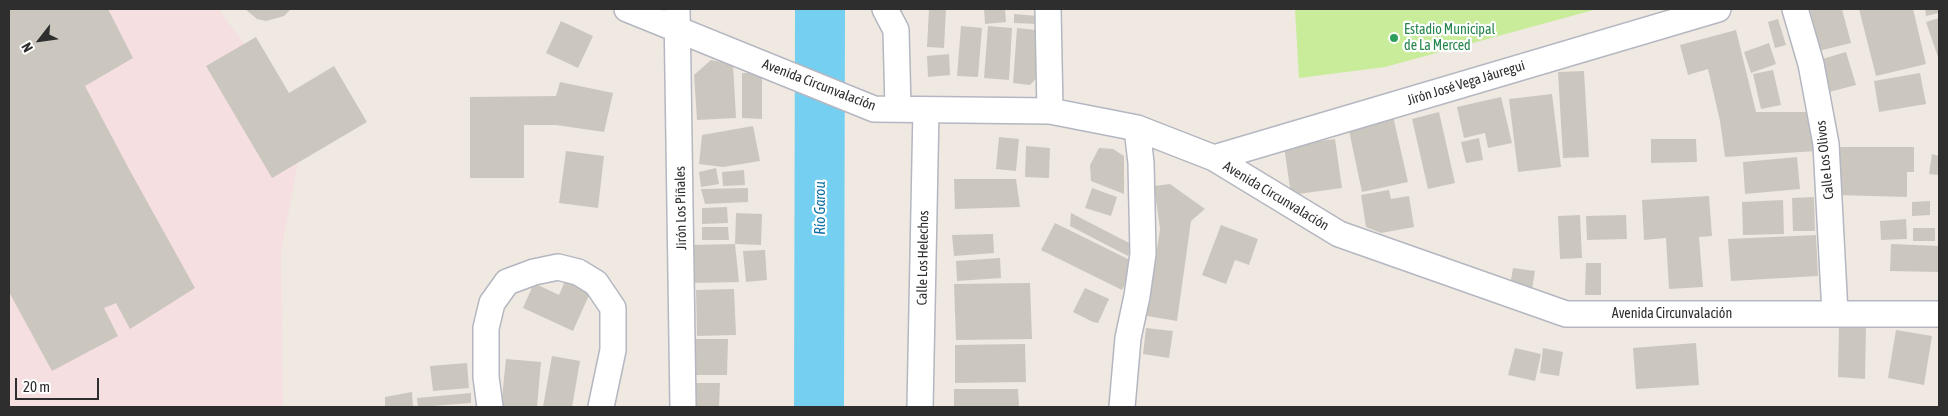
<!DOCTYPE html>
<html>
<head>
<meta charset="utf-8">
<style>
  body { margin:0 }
  #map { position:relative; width:1948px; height:416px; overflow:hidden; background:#efe9e1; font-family:"Asap Condensed",sans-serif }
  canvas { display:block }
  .frame { position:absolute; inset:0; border:10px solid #2e2e2e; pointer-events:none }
  .north { position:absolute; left:15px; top:15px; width:50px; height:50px; -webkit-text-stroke:4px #fff; paint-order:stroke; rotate:240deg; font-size:14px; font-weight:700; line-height:20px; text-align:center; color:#2e2e2e }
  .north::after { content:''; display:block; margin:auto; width:18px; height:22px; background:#2e2e2e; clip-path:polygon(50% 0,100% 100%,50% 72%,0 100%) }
  .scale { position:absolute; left:15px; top:378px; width:84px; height:22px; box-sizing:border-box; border:2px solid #2e2e2e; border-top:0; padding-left:6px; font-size:15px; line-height:18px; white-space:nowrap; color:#2e2e2e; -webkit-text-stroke:4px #fff; paint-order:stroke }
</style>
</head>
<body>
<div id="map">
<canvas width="1948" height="416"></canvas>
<div class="frame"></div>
<div class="north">N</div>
<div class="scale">20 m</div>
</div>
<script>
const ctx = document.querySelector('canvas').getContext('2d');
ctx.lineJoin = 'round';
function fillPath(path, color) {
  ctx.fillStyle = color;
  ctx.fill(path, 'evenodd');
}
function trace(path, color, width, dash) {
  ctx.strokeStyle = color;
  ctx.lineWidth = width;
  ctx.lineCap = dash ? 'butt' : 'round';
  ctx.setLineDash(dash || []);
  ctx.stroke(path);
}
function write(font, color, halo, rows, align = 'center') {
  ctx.font = font + ' "Asap Condensed",sans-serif';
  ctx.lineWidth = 4.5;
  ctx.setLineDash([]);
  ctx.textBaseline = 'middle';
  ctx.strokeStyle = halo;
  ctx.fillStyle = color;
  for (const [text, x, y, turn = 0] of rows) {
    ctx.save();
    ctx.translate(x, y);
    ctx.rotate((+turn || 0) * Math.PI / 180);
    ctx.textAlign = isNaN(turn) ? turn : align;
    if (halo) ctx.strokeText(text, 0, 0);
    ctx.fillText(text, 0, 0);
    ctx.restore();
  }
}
fillPath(new Path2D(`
  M 9,9 L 218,9 L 305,124 L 281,253 L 283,407 L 9,407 Z`), '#f5dfe0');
fillPath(new Path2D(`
  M 1295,9 L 1597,9 L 1385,67 L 1299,78 Z`), '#c9ec9a');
trace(new Path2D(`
  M 819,407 L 820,9`), '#75cff0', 50);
fillPath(new Path2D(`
  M 9,9 L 108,9 L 133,58 L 85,86 L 129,169 L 195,288 L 130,329 L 116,303 L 104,308 L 118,336 L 52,371 L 9,292 Z
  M 245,9 L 291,9 L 284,16 L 266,21 L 257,19 Z
  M 929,9 L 946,9 L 944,48 L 927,47 Z
  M 984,9 L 1005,9 L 1006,22 L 985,24 Z
  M 1810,9 L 1842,9 L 1851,43 L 1819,51 Z
  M 1859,9 L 1913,9 L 1926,64 L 1876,76 Z
  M 1925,9 L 1939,9 L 1939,13 L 1926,16 Z
  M 1014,14 L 1038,16 L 1038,24 L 1014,23 Z
  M 1939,18 L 1939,60 L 1926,22 Z
  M 1778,19 L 1786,45 L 1775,48 L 1768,22 Z
  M 561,21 L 593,36 L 578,68 L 546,53 Z
  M 961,26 L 982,28 L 978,77 L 957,76 Z
  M 988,26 L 1012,28 L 1009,80 L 984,78 Z
  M 1017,28 L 1046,31 L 1043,71 L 1030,85 L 1013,83 Z
  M 1736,30 L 1756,112 L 1814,112 L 1816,151 L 1725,157 L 1720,121 L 1708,69 L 1688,75 L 1680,45 Z
  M 256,37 L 289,93 L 334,66 L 367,122 L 272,178 L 206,66 Z
  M 1769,43 L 1776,64 L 1751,73 L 1744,52 Z
  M 1846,52 L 1856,85 L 1829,92 L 1819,60 Z
  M 949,54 L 950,75 L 928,77 L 927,56 Z
  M 711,60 L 733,64 L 736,118 L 697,120 L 694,75 Z
  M 1773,70 L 1781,105 L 1761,109 L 1753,74 Z
  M 1584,71 L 1589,157 L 1563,158 L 1558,72 Z
  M 742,73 L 762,73 L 762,119 L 742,118 Z
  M 1920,73 L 1926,104 L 1879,112 L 1874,81 Z
  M 560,82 L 613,93 L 604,132 L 556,125 L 524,125 L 524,178 L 470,178 L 470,97 L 556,96 Z
  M 1552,94 L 1561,167 L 1518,172 L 1509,99 Z
  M 1501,97 L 1512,143 L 1488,148 L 1485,133 L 1464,138 L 1457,107 Z
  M 1439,112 L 1455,183 L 1428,189 L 1412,119 Z
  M 1393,116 L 1408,182 L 1362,192 L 1348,126 Z
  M 753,126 L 760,161 L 723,167 L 699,164 L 702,135 Z
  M 999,137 L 1019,139 L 1016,171 L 996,169 Z
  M 1479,138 L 1483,160 L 1466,163 L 1461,142 Z
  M 1335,139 L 1342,188 L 1291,195 L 1284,146 Z
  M 1651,139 L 1696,139 L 1697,162 L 1651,163 Z
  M 1026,146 L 1050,148 L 1049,178 L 1025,177 Z
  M 1835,147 L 1914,147 L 1914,172 L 1907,172 L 1907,197 L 1836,195 Z
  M 1099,148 L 1113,149 L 1124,156 L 1124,194 L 1091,181 L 1090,165 Z
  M 566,151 L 604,156 L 598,208 L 559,203 Z
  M 1932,154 L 1939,156 L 1939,175 L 1929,174 Z
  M 1797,157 L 1800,189 L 1745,194 L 1743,162 Z
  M 716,168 L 719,184 L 701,187 L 699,172 Z
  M 744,170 L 745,185 L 723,186 L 722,172 Z
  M 954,179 L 1016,179 L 1020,207 L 955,209 Z
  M 1170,184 L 1205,209 L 1191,221 L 1177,321 L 1147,316 L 1160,229 L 1154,186 Z
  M 748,188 L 748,202 L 705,204 L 701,189 Z
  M 1092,188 L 1117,197 L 1111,216 L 1085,208 Z
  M 1389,190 L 1391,199 L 1409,196 L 1414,227 L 1381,233 L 1366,227 L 1361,195 Z
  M 1709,196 L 1712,236 L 1699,237 L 1703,287 L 1669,289 L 1666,238 L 1644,240 L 1642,200 Z
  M 1814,197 L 1815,231 L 1793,231 L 1792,198 Z
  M 1783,200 L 1784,234 L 1743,235 L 1742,202 Z
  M 1930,201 L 1930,215 L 1912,216 L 1912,202 Z
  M 727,207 L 728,223 L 702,224 L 702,208 Z
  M 736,213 L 762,214 L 761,245 L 735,244 L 739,282 L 693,283 L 690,245 L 735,244 Z
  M 1071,213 L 1133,245 L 1128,256 L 1070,226 Z
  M 1580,215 L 1582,258 L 1560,259 L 1558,216 Z
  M 1626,215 L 1627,239 L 1587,240 L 1586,216 Z
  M 1906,219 L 1907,239 L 1881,240 L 1880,221 Z
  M 1055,223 L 1136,263 L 1122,290 L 1041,250 Z
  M 1221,225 L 1258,239 L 1249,265 L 1235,260 L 1226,284 L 1202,275 Z
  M 702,227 L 728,227 L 729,240 L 702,240 Z
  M 1913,228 L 1935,228 L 1935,241 L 1913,241 Z
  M 993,234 L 994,253 L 954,256 L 952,235 Z
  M 1816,235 L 1818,276 L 1731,281 L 1728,239 Z
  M 1891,244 L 1939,246 L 1939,272 L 1890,271 Z
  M 765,250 L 767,280 L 746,282 L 743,251 Z
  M 1000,258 L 1001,278 L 957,281 L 956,261 Z
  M 1586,263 L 1601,263 L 1601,295 L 1585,295 Z
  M 1513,268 L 1535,271 L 1532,289 L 1510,286 Z
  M 565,281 L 590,293 L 573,331 L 523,308 L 534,283 L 559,295 Z
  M 1030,283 L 1032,339 L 956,340 L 954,284 Z
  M 1085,288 L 1109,299 L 1098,323 L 1093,322 L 1073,312 Z
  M 734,289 L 736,335 L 697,336 L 696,290 Z
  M 1839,325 L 1866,326 L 1865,379 L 1838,377 Z
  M 1146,328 L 1173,331 L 1169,358 L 1143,354 Z
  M 1896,330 L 1932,336 L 1924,385 L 1888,378 Z
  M 690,339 L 728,339 L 727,375 L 690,375 Z
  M 1696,343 L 1699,385 L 1636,389 L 1633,348 Z
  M 1025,344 L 1026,382 L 955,383 L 955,345 Z
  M 1515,348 L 1541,354 L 1535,381 L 1508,375 Z
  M 1543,348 L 1563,352 L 1559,376 L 1540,373 Z
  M 552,356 L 580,361 L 572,407 L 543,407 Z
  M 506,359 L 541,362 L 537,407 L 501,407 Z
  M 467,363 L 469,388 L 433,391 L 430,366 Z
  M 689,383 L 720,383 L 719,407 L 688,407 Z
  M 954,389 L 1018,389 L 1019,407 L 954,407 Z
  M 412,392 L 413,407 L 385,407 L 385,397 Z
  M 471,393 L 471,403 L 418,407 L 417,398 Z`), '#cbc7bf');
const minor = new Path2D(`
  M 627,9 L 874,109 L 1050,111 L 1137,128 L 1214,158 L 1339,234 L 1566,314 L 1939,314
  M 677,9 L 683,407
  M 885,9 L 896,30 L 898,109
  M 1048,9 L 1050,111
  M 1795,9 L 1811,64 L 1826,144 L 1835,313
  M 1214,158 L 1718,9
  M 490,407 L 486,377 L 486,328 L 492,303 L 507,282 L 534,272 L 558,267 L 578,272 L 596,283 L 613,308 L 613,350 L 601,407
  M 920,407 L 926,110
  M 1122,407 L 1128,338 L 1137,296 L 1143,254 L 1141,163 L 1137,128`);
trace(minor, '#b4b7c1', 28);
trace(minor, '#fff', 25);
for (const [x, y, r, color] of [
  [1394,38,5,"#2e9e5b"]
]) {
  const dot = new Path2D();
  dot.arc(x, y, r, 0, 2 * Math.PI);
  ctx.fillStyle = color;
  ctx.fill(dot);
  trace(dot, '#fff', 2);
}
write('14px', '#27864d', '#fff', [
  ["Estadio Municipal",1404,30],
  ["de La Merced",1404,46]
], 'left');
write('14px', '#2e2e2e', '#fff', [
  ["Jirón José Vega Jáuregui",1466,83,-17],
  ["Avenida Circunvalación",819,85,21],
  ["Calle Los Olivos",1825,160,-96],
  ["Avenida Circunvalación",1276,196,31],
  ["Jirón Los Piñales",681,208,-91],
  ["Calle Los Helechos",923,258,-89],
  ["Avenida Circunvalación",1672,314]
]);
write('italic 15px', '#0d6fa3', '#fff', [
  ["Río Garou",820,208,-90]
]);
</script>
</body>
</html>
